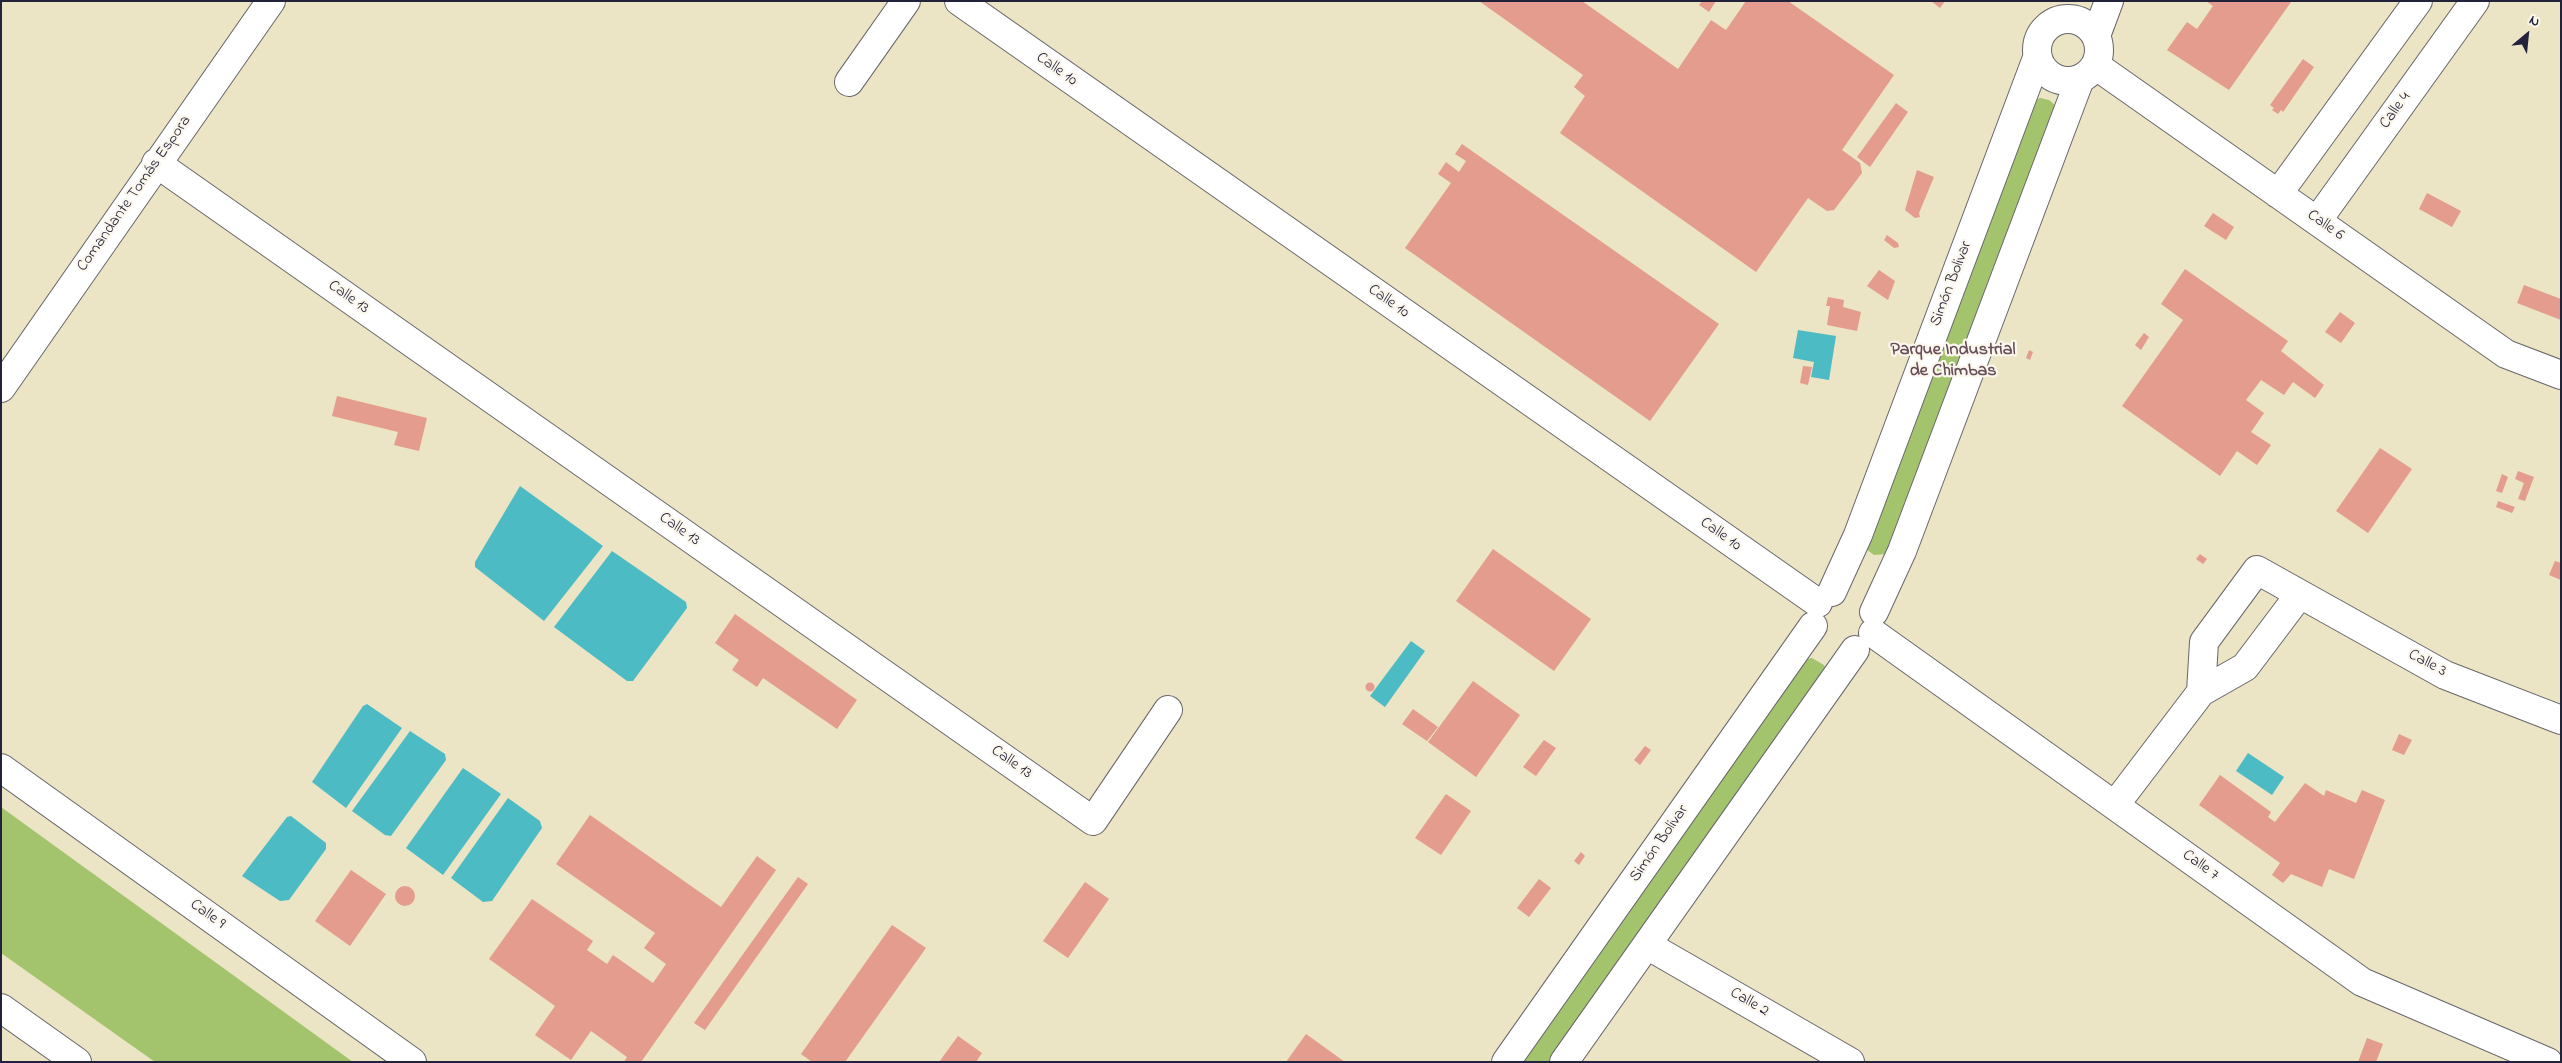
<!DOCTYPE html>
<html>
<head>
<meta charset="utf-8">
<style>
  body { margin:0 }
  #map { position:relative; width:2562px; height:1063px; overflow:hidden; background:#ebe4c5; font-family:"Indie Flower",sans-serif }
  canvas { display:block }
  .frame { position:absolute; inset:0; border:2px solid #22223b; pointer-events:none }
  .north { position:absolute; left:2502px; top:10px; width:50px; height:50px; -webkit-text-stroke:4px #fbf7ec; paint-order:stroke; rotate:28deg; font-size:14px; font-weight:700; line-height:20px; text-align:center; color:#22223b }
  .north::after { content:''; display:block; margin:auto; width:18px; height:22px; background:#22223b; clip-path:polygon(50% 0,100% 100%,50% 72%,0 100%) }
</style>
</head>
<body>
<div id="map">
<canvas width="2562" height="1063"></canvas>
<div class="frame"></div>
<div class="north">N</div>
</div>
<script>
const ctx = document.querySelector('canvas').getContext('2d');
ctx.lineJoin = 'round';
function fillPath(path, color) {
  ctx.fillStyle = color;
  ctx.fill(path, 'evenodd');
}
function trace(path, color, width, dash) {
  ctx.strokeStyle = color;
  ctx.lineWidth = width;
  ctx.lineCap = dash ? 'butt' : 'round';
  ctx.setLineDash(dash || []);
  ctx.stroke(path);
}
function write(font, color, halo, rows, align = 'center') {
  ctx.font = font + ' "Indie Flower",sans-serif';
  ctx.lineWidth = 4.5;
  ctx.setLineDash([]);
  ctx.textBaseline = 'middle';
  ctx.strokeStyle = halo;
  ctx.fillStyle = color;
  for (const [text, x, y, turn = 0] of rows) {
    ctx.save();
    ctx.translate(x, y);
    ctx.rotate((+turn || 0) * Math.PI / 180);
    ctx.textAlign = isNaN(turn) ? turn : align;
    if (halo) ctx.strokeText(text, 0, 0);
    ctx.fillText(text, 0, 0);
    ctx.restore();
  }
}
fillPath(new Path2D(`
  M 2040,98 L 2049,100 L 2056,106 L 1887,554 L 1874,555 L 1866,549 L 2033,101 Z
  M 1812,658 L 1824,665 L 1827,674 L 1552,1062 L 1517,1062 L 1806,659 Z
  M 1,807 L 353,1062 L 155,1062 L 1,953 Z`), '#a3c46d');
fillPath(new Path2D(`
  M 1798,330 L 1836,336 L 1829,380 L 1811,377 L 1814,362 L 1793,358 Z
  M 520,486 L 603,546 L 544,621 L 475,567 L 475,562 Z
  M 612,551 L 686,602 L 687,608 L 633,681 L 627,681 L 554,627 Z
  M 1411,641 L 1425,651 L 1385,707 L 1370,696 Z
  M 367,704 L 402,728 L 346,808 L 312,782 L 363,706 Z
  M 410,731 L 445,754 L 446,760 L 391,836 L 385,835 L 352,811 Z
  M 2248,753 L 2284,777 L 2272,795 L 2236,771 Z
  M 463,768 L 501,794 L 443,875 L 406,848 Z
  M 508,798 L 540,821 L 542,828 L 492,901 L 483,902 L 451,878 Z
  M 291,816 L 326,843 L 326,849 L 289,900 L 280,901 L 242,876 L 287,817 Z`), '#4dbbc3');
fillPath(new Path2D(`
  M 1479,1 L 1582,1 L 1678,69 L 1711,20 L 1726,30 L 1746,1 L 1788,1 L 1894,75 L 1842,150 L 1860,163 L 1862,173 L 1834,210 L 1827,211 L 1808,198 L 1756,272 L 1560,133 L 1585,96 L 1574,87 L 1583,75 Z
  M 1702,1 L 1716,1 L 1709,12 L 1699,5 Z
  M 1931,1 L 1945,1 L 1940,8 Z
  M 2206,1 L 2291,2 L 2229,90 L 2167,50 L 2187,22 L 2197,29 L 2213,6 Z
  M 2303,59 L 2314,67 L 2283,112 L 2281,110 L 2278,114 L 2272,110 L 2274,108 L 2270,105 Z
  M 1896,103 L 1908,112 L 1870,167 L 1857,157 Z
  M 1462,144 L 1719,324 L 1650,421 L 1405,248 L 1451,183 L 1438,174 L 1446,162 L 1459,172 L 1466,161 L 1455,154 Z
  M 1917,170 L 1934,177 L 1919,213 L 1920,217 L 1915,218 L 1905,210 Z
  M 2427,193 L 2461,211 L 2452,227 L 2419,209 Z
  M 2213,213 L 2234,227 L 2226,240 L 2204,226 Z
  M 1887,235 L 1898,243 L 1899,247 L 1894,248 L 1884,240 Z
  M 2185,269 L 2288,341 L 2281,351 L 2324,385 L 2315,398 L 2293,382 L 2284,395 L 2261,380 L 2246,400 L 2264,413 L 2251,432 L 2271,445 L 2257,465 L 2237,451 L 2220,476 L 2122,406 L 2183,320 L 2161,304 Z
  M 1879,270 L 1895,281 L 1888,300 L 1867,286 Z
  M 2524,285 L 2561,299 L 2561,320 L 2517,303 Z
  M 1828,297 L 1844,300 L 1843,307 L 1861,312 L 1857,331 L 1827,325 L 1830,306 L 1826,306 Z
  M 2340,312 L 2355,323 L 2341,343 L 2325,332 Z
  M 2144,333 L 2149,337 L 2141,350 L 2135,345 Z
  M 2029,350 L 2033,352 L 2030,360 L 2026,358 Z
  M 1803,366 L 1812,367 L 1808,385 L 1800,383 Z
  M 337,396 L 427,418 L 419,451 L 394,445 L 398,432 L 332,416 Z
  M 2380,448 L 2412,469 L 2368,533 L 2336,511 Z
  M 2518,471 L 2534,477 L 2525,501 L 2518,499 L 2524,483 L 2515,479 Z
  M 2502,474 L 2508,477 L 2502,493 L 2496,491 Z
  M 2498,501 L 2515,507 L 2512,513 L 2496,507 Z
  M 1493,549 L 1591,619 L 1554,671 L 1456,601 Z
  M 2200,554 L 2207,559 L 2203,564 L 2196,559 Z
  M 2555,561 L 2561,563 L 2561,580 L 2549,575 Z
  M 735,614 L 857,700 L 837,729 L 763,678 L 757,687 L 732,670 L 739,660 L 715,643 Z
  M 1473,681 L 1520,715 L 1476,777 L 1428,742 Z
  M1365.5 687a4.5 4.5 0 1 1 9 0a4.5 4.5 0 1 1-9 0Z
  M 1413,709 L 1438,727 L 1427,741 L 1402,724 Z
  M 2399,734 L 2412,740 L 2404,755 L 2392,750 Z
  M 1544,740 L 1556,748 L 1536,776 L 1523,767 Z
  M 1645,746 L 1651,750 L 1640,765 L 1634,760 Z
  M 2220,775 L 2271,812 L 2268,817 L 2275,822 L 2305,783 L 2324,796 L 2326,790 L 2356,803 L 2362,790 L 2385,800 L 2354,879 L 2329,869 L 2322,887 L 2291,874 L 2283,883 L 2272,875 L 2280,863 L 2199,805 Z
  M 1446,794 L 1471,811 L 1441,855 L 1415,838 Z
  M 590,815 L 721,907 L 757,856 L 776,870 L 641,1062 L 624,1062 L 627,1057 L 591,1031 L 571,1060 L 535,1035 L 555,1006 L 489,959 L 532,899 L 593,941 L 587,950 L 607,964 L 613,955 L 653,983 L 666,964 L 644,948 L 655,933 L 556,864 Z
  M 1581,852 L 1585,856 L 1579,865 L 1574,861 Z
  M 351,870 L 386,894 L 350,946 L 315,921 Z
  M 798,877 L 808,884 L 705,1030 L 694,1023 Z
  M 1539,879 L 1551,888 L 1529,917 L 1517,908 Z
  M 1085,882 L 1109,899 L 1068,958 L 1043,941 Z
  M395 896a10 10 0 1 1 20 0a10 10 0 1 1-20 0Z
  M 892,925 L 926,948 L 845,1062 L 812,1062 L 801,1054 Z
  M 1306,1034 L 1345,1062 L 1286,1062 Z
  M 958,1036 L 982,1053 L 976,1062 L 939,1062 Z
  M 2367,1038 L 2383,1044 L 2376,1062 L 2358,1062 Z`), '#e39c8d');
const minor = new Path2D(`
  M 959,1 L 1818,603
  M2037 50a31 31 0 1 1 62 0a31 31 0 1 1-62 0Z
  M 2096,36 L 2109,1
  M 2095,65 L 2506,354 L 2561,375
  M 849,82 L 906,1
  M 156,163 L 1093,821 L 1168,710
  M 2278,194 L 2418,1
  M 2317,221 L 2475,1
  M 1,388 L 271,1
  M 1832,592 L 1858,535 L 2037,58
  M 1874,612 L 1902,551 L 2080,79
  M 1873,633 L 2362,982 L 2548,1062
  M 2201,692 L 2204,642 L 2257,570 L 2445,675 L 2561,720
  M 1,768 L 412,1062
  M 2115,805 L 2201,692 L 2245,667 L 2300,594
  M 1647,945 L 1850,1062
  M 1,1008 L 77,1062
  M 1506,1062 L 1813,626
  M 1564,1062 L 1855,650`);
trace(minor, '#68666b', 30);
trace(minor, '#fff', 28);
write('16px', '#22223b', '#fbf7ec', [
  ["Calle 10",1056,70,35],
  ["Calle 4",2396,111,-54],
  ["Comandante Tomás Espora",135,194,-55],
  ["Calle 6",2325,226,35],
  ["Simón Bolivar",1952,284,-69],
  ["Calle 13",348,298,35],
  ["Calle 10",1388,302,35],
  ["Calle 13",679,530,35],
  ["Calle 10",1720,535,35],
  ["Calle 3",2427,664,28],
  ["Calle 13",1011,763,35],
  ["Simón Bolivar",1660,844,-55],
  ["Calle 7",2200,866,36],
  ["Calle 9",207,915,36],
  ["Calle 2",1749,1003,30]
]);
write('bold 18px', '#664d58', '#fbf7ec', [
  ["Parque Industrial",1953,351],
  ["de Chimbas",1953,372]
]);
</script>
</body>
</html>
